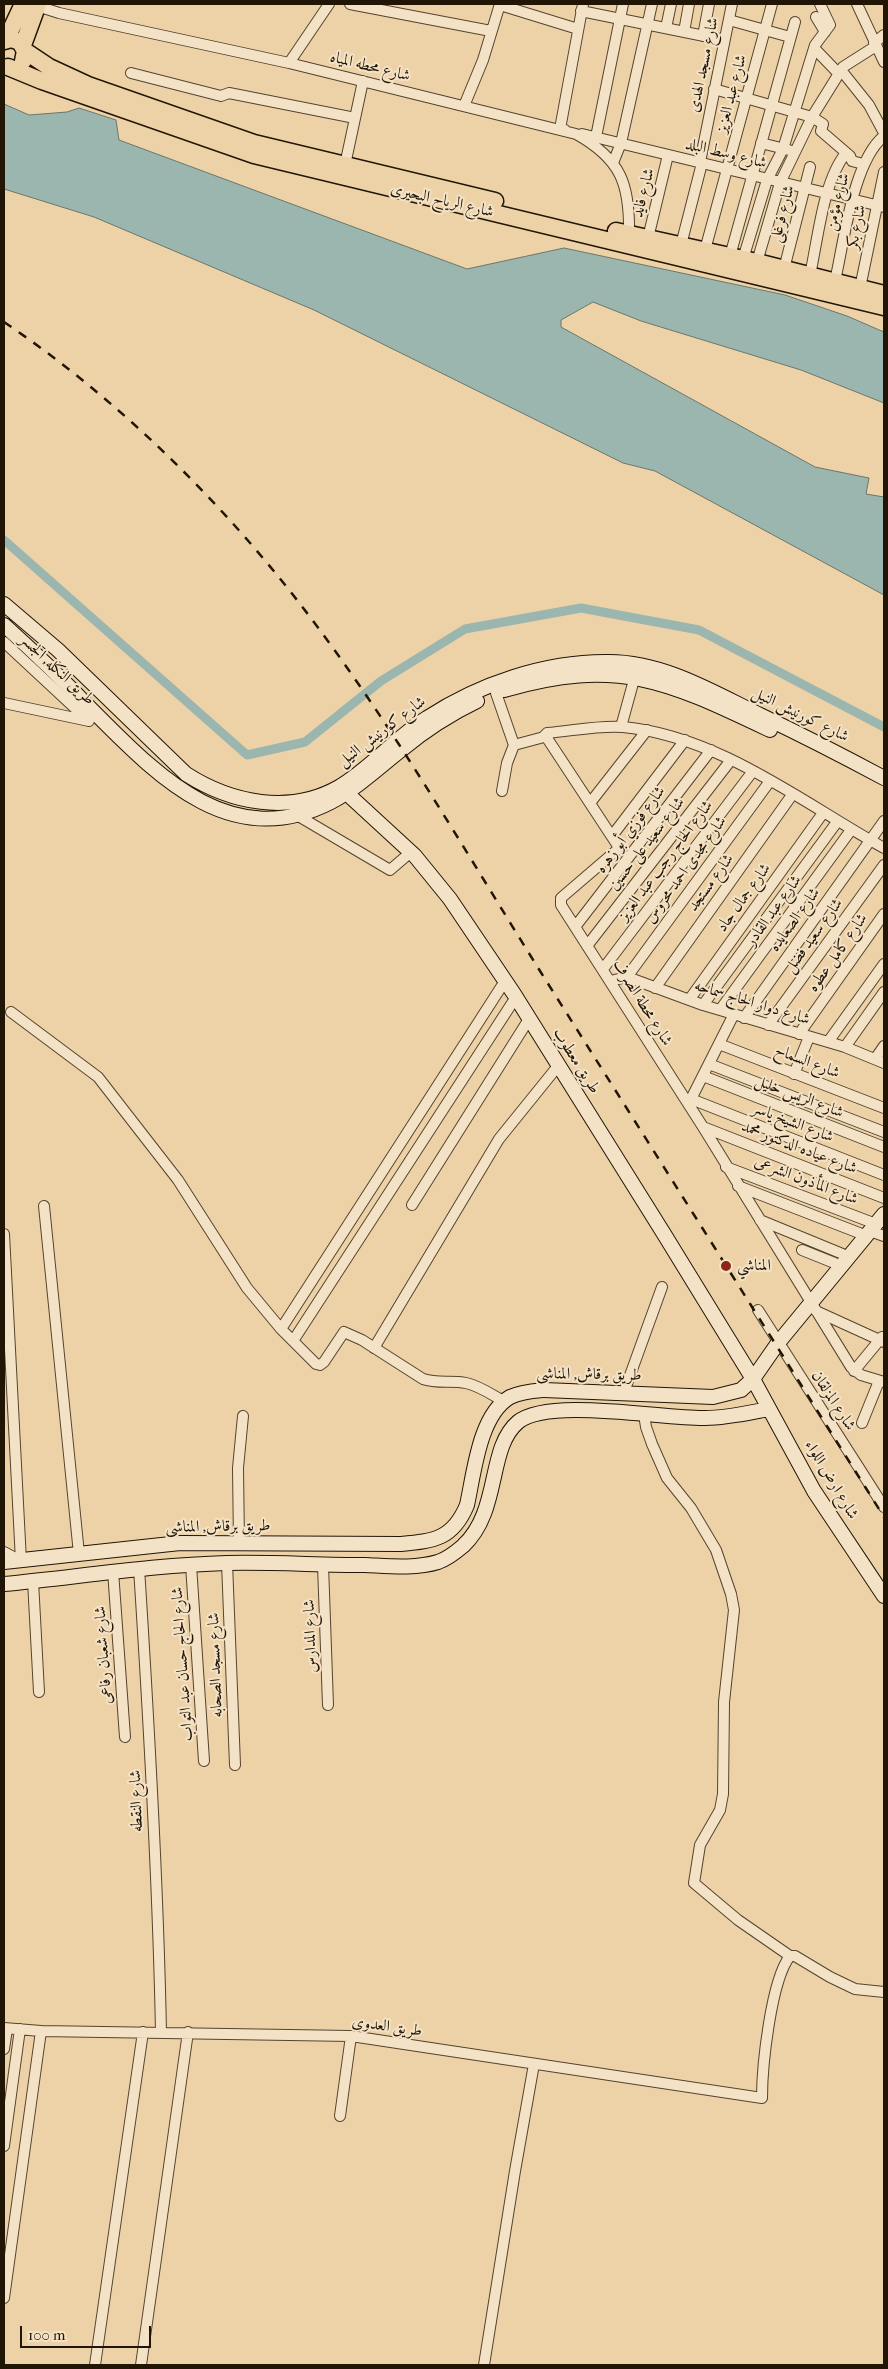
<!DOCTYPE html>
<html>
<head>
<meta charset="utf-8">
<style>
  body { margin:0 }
  #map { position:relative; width:888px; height:2369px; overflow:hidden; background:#eed2a7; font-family:"IM FELL French Canon",serif }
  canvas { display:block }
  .frame { position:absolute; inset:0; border:5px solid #211506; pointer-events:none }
  .scale { position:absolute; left:20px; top:2326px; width:131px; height:22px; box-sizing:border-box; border:2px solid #211506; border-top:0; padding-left:6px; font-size:15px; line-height:18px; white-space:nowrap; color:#211506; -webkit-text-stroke:4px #f4e2c6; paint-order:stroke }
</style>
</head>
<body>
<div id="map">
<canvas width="888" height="2369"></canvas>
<div class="frame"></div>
<div class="scale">100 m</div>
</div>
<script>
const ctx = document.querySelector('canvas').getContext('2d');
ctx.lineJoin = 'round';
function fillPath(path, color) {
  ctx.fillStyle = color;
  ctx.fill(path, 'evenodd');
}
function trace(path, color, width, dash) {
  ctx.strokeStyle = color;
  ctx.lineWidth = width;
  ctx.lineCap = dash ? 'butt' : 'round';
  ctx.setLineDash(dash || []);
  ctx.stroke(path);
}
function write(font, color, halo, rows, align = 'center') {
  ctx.font = font + ' "IM FELL French Canon",Amiri,serif';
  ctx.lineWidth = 4;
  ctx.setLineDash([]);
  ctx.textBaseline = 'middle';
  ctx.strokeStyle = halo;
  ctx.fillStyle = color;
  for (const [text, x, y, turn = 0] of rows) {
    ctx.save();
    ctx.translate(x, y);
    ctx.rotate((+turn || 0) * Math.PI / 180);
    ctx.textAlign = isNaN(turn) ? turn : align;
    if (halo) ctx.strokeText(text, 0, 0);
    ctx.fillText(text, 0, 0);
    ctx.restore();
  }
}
const water = new Path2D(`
  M 4,104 L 29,115 L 67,112 L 79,108 L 116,120 L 119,140 L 467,269 L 564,248 L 785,295 L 847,316 L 884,332 L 884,403 L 801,370 L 641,321 L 593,302 L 561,320 L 561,327 L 815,467 L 869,478 L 866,494 L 884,497 L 884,595 L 655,471 L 623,463 L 314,310 L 94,217 L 4,189 Z`);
fillPath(water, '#9bb6af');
trace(water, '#6a766b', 1);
trace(new Path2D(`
  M 4,540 L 247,755 L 305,742 L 381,681 L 465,629 L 581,608 L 699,630 L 884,727`), '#9bb6af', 9);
const street = new Path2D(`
  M 350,4 L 491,31
  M 857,4 L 884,62
  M 34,5 L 59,13 L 289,63 L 576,134 C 621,159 630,184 629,234
  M 500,5 L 578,29
  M 581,11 L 724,40
  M 816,17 L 825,32
  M 729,20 L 790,37
  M 666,28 L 671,4
  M 684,32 L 689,4
  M 703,36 L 709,4
  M 874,43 L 884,35
  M 814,48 L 839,74
  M 289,63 L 329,4
  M 841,70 L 869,105 L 884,133
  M 131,73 L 221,96 L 229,93 L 355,118
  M 714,89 L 812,117 L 823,124 L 821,131 L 850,156 L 852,161 L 863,164
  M 464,106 L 483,60 L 500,4
  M 565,130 L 560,129 L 583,4
  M 582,134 L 884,207
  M 596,137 L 623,4
  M 761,143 L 789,150
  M 700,162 L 732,4
  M 613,163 L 621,143 L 652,4
  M 345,165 L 363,81
  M 648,238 L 668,155
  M 681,245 L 702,163
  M 705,250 L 772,4
  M 730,256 L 795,22
  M 743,259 L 767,180 L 783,149 L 815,45 L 830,25 L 820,4
  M 757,262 L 780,183 L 812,117 L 843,67 L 876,46
  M 784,269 L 810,167
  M 810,275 C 818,239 823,181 846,153
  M 835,281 C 844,242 853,161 884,136
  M 860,288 L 884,172
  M 4,642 L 89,721
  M 496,693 L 514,745 L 507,763 L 502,791
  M 4,703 L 89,721
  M 621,727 L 635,676
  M 545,735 L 618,846 L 617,850 L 561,898 L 561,905 L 703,1127 L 851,1367 L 861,1375 L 884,1382
  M 514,745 L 544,737 L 547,733 C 572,731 599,725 623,727 C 719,736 803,803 884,848
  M 590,803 L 647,730
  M 295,814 L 390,870 L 411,852
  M 612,836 L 685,740
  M 575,927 L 711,750
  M 587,946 L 731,760
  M 603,969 L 753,771
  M 627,977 L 770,781
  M 610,981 L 627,977 L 703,1005 L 845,1047 L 884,1063
  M 655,988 L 792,795
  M 689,1000 L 823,813
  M 703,1005 L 837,822
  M 720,1010 L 851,830
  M 11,1012 L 98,1077 L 178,1180 L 247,1288 L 281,1329 L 316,1364 L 320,1365 L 324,1362 L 344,1332 L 362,1340 L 423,1379 C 437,1384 452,1380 466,1383 C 480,1386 492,1395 505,1402
  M 744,1018 L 884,821
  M 768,1025 L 884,865
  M 799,1034 L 884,914
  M 828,1042 L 884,964
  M 719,1044 L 884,1108
  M 845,1047 L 884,992
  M 875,1059 L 884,1046
  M 709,1064 L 884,1132
  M 794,1074 L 809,1037
  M 703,1076 L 884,1147
  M 691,1099 L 884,1175
  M 689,1103 L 734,1014
  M 703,1127 L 884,1198
  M 726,1167 L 876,1224
  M 738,1186 L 867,1236
  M 412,1205 L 529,1019
  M 44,1206 L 79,1554
  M 760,1220 L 850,1257
  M 870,1231 L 884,1236
  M 4,1234 L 21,1561 L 4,1552
  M 802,1250 L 842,1266
  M 758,1310 L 884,1507
  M 816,1311 L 884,1342
  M 281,1329 L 505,981
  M 293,1341 L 516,997
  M 374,1348 L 499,1139 L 558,1066
  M 854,1371 L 882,1337
  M 624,1392 L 662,1287
  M 644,1414 L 646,1427 L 652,1444 L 667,1478 L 691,1508 L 716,1550 L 731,1594 L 734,1610 L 724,1702 L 723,1794 L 720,1810 L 700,1845 L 694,1883 L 738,1920 L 790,1956
  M 862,1423 L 879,1381
  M 239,1543 L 238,1468 L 243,1416
  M 227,1563 L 235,1765
  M 191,1565 L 204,1761
  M 323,1565 L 328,1705
  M 139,1568 C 149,1723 158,1877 161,2032
  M 113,1571 L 125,1737
  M 33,1581 L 39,1692
  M 4,2028 L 41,2031 L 351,2036 L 762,2098 C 762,2066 771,1980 790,1956 L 795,1956 L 830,1977 L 855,1989 L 884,1992
  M 4,2049 L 7,2029
  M 340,2116 L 351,2036
  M 4,2146 L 20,2029
  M 4,2298 L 41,2031
  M 95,2365 L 143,2032
  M 141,2365 L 188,2032
  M 484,2365 L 515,2171 L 534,2064`);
const secondary = new Path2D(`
  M 4,604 L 58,650 L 186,774 C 231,803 290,815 339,787 C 369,770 396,737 427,718 C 479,684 546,661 609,662 C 663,662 713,692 760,715 C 802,735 843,756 884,778
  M 4,625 C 34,652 63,680 91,709 C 156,774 230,854 331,802 C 357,788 378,768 401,750 C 424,731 450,714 477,701
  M 504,690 C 618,657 667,681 770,730
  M 340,787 L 415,856 L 450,899 L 514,994 L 664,1234 L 753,1379 L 814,1491 L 884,1596
  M 4,1562 L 180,1543 L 401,1544 C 434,1541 453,1539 467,1505 C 474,1474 479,1415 510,1397 C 520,1392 533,1391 544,1390 L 713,1397 L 741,1390 L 753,1379 L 778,1343 L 884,1214
  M 4,1584 C 78,1577 152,1565 227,1563 C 273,1562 319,1565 365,1565 C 388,1566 415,1569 438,1562 C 447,1559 456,1552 463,1546 C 501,1511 487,1448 518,1422 C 549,1397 664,1419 705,1418 C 727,1418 748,1413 769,1409`);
const primary = new Path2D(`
  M 6,40 L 23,4
  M 4,41 L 11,39 L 20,42 L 25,51 L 23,61
  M 23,45 L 38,4
  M 25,51 L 49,67 L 88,85 L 254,143 L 495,201
  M 8,67 L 42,81 L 254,155 L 884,307
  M 616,231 L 757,262 L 884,294`);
trace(street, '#54442e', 12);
trace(secondary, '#211506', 16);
trace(primary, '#211506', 19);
trace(street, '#f4e2c6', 10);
trace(secondary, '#f4e2c6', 14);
trace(primary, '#eed2a7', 16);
trace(new Path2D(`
  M 4,322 C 115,397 215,495 297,600 C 388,717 462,846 540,971 C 655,1153 770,1335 884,1517`), '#211506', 2.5, [9, 9]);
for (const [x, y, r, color] of [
  [726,1266,6,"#8f2418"]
]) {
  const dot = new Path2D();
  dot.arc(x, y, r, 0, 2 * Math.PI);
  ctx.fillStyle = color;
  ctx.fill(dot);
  trace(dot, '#f4e2c6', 2);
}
write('16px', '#211506', '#f4e2c6', [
  ["شارع مسجد الهدى",704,65,-78],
  ["شارع محطه المياه",370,67,14],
  ["شارع عبد العزيز",732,94,-75],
  ["شارع وسط البلد",726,154,14],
  ["شارع فايد",644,193,-76],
  ["شارع الرياح البحيرى",442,201,13],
  ["شارع مؤمن",838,202,-76],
  ["شارع فرغلى",783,214,-76],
  ["شارع بكر",857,227,-79],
  ["طريق النكله, الجسر",57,670,43],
  ["شارع كورنيش النيل",800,715,26],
  ["شارع كورنيش النيل",382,732,-37],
  ["شارع فوزي أبو زهره",631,830,-53],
  ["شارع سعيد على حسين",647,844,-52],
  ["شارع الحاج رجب عبد العزيز",666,861,-53],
  ["شارع مجدى احمد محروس",686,870,-54],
  ["شارع مستجد",711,883,-54],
  ["شارع جمال جاد",744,898,-54],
  ["شارع عبد القادر",774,911,-54],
  ["شارع الصعايده",795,920,-54],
  ["شارع سعيد فضل",814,936,-54],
  ["شارع كامل عطوه",838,953,-55],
  ["شارع محطة الصرف",642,1003,58],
  ["شارع دوار الحاج سماحه",752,1003,17],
  ["طريق معطوب",576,1061,58],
  ["شارع السماح",807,1062,21],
  ["شارع الريس خليل",799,1097,21],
  ["شارع الشيخ ياسر",793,1123,21],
  ["شارع عياده الدكتور محمد",799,1148,21],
  ["شارع المأذون الشرعى",806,1181,21],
  ["طريق برقاش, المناشى",589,1375,1],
  ["شارع المزلقان",833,1401,57],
  ["شارع ارض اللواء",831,1480,59],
  ["طريق برقاش, المناشى",218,1527,-1],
  ["شارع المدارس",311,1636,-92],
  ["شارع شعبان رفاعى",104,1655,-94],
  ["شارع الحاج حسان عبد التواب",183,1664,-94],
  ["شارع مسجد الصحابه",216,1665,-92],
  ["شارع النقطه",137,1801,-92],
  ["طريق العدوى",387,2027,8]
]);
write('16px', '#211506', '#f4e2c6', [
  ["المناشي",737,1266]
], 'left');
</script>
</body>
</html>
